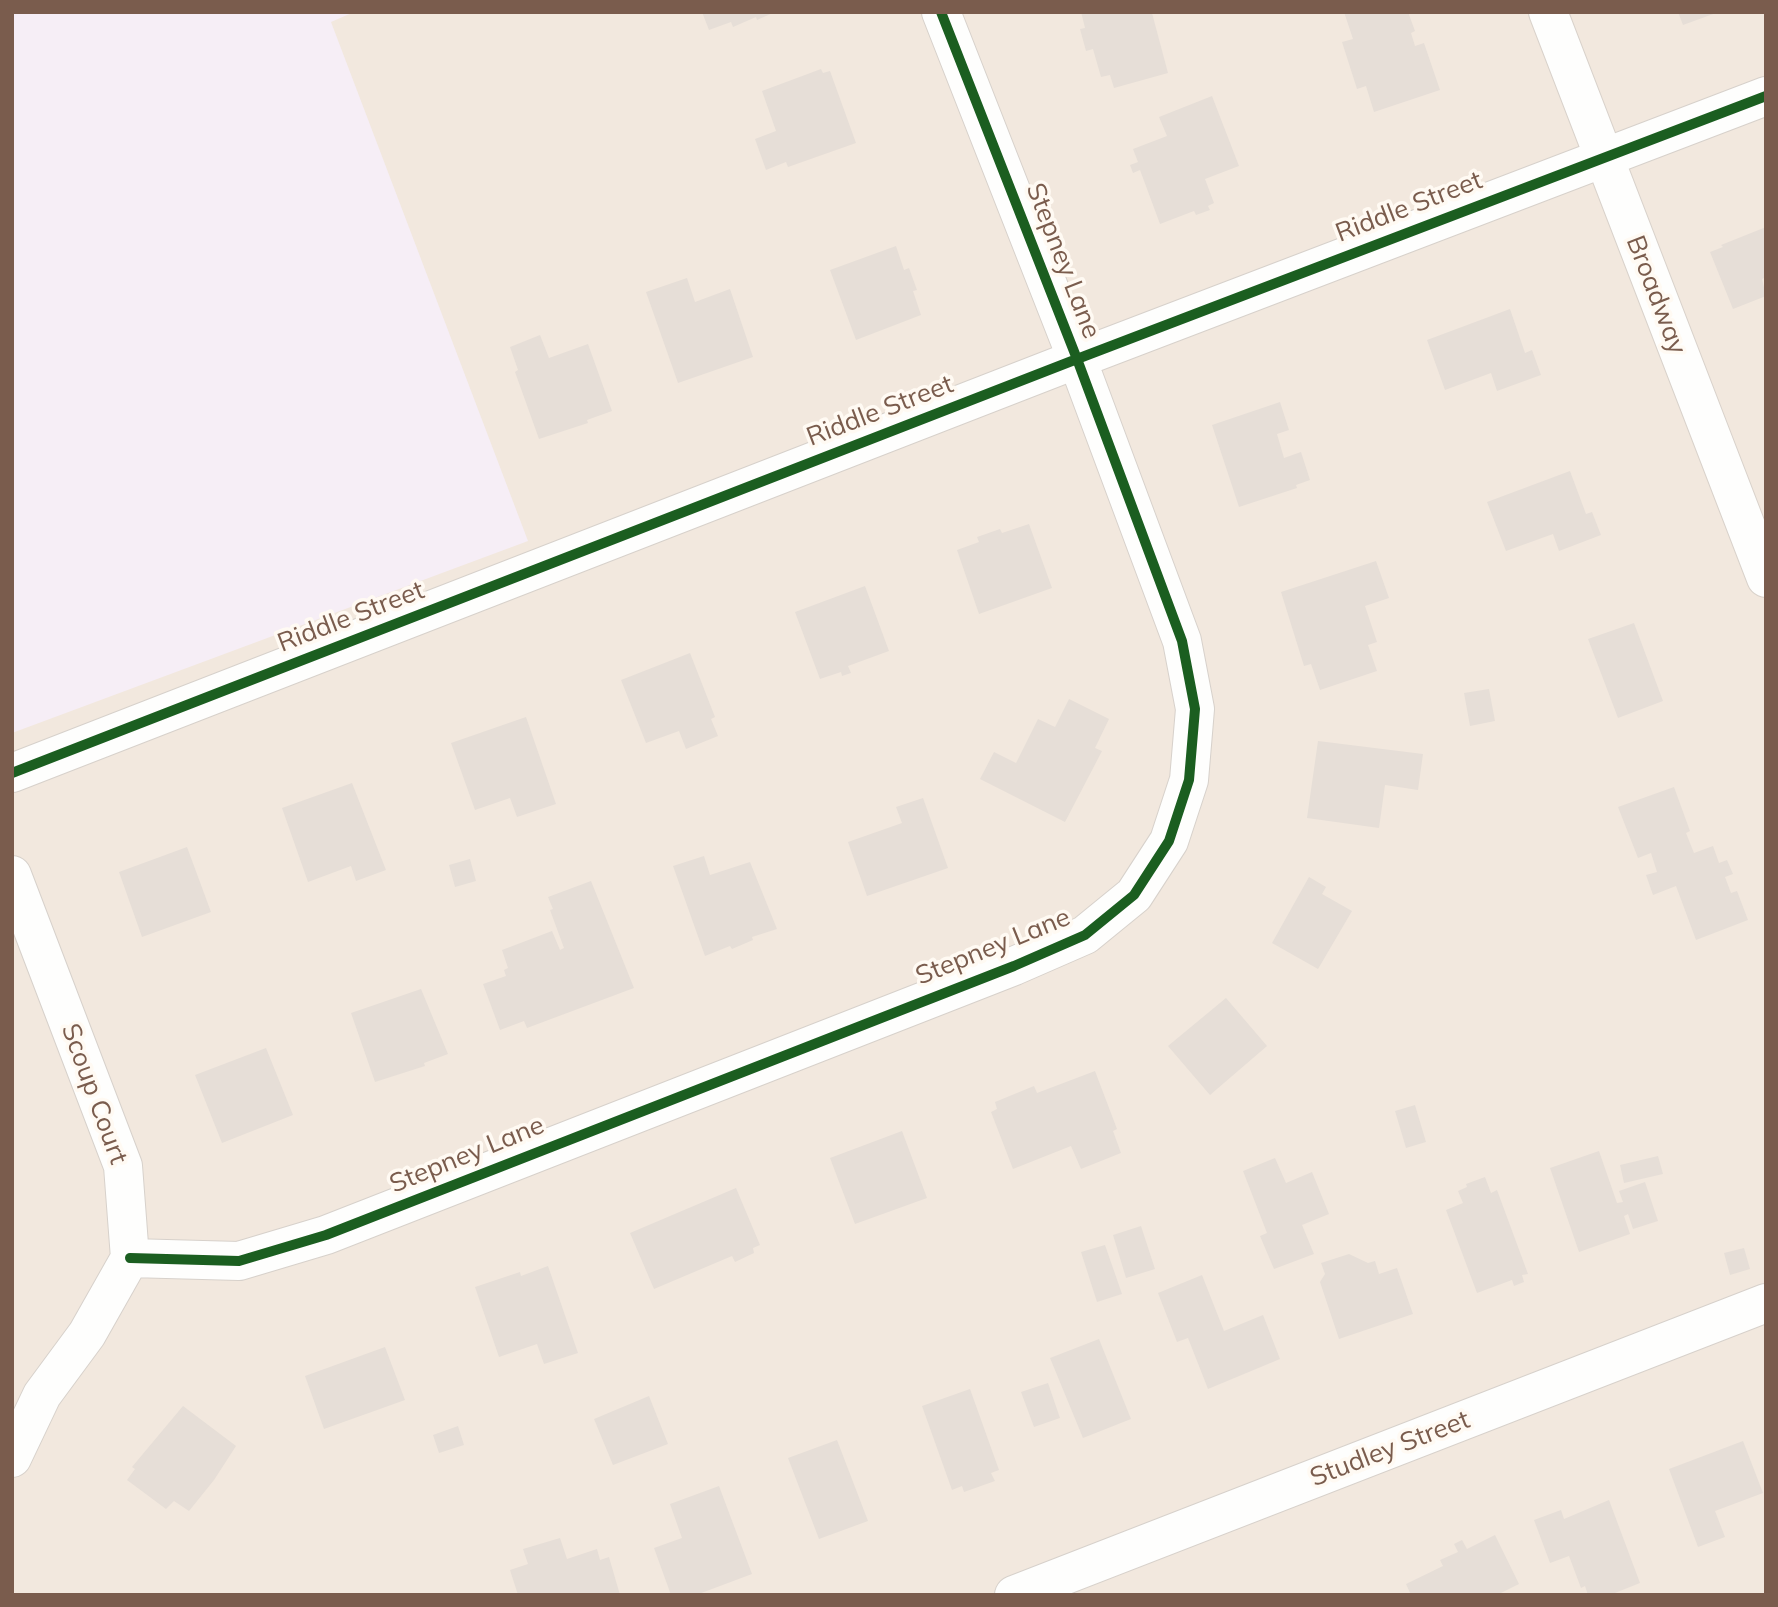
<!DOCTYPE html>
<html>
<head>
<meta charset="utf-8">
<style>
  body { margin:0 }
  #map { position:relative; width:1778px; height:1607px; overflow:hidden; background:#f9f5f0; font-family:Mulish,sans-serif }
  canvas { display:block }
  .frame { position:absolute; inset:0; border:14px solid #7a5c4d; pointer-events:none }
</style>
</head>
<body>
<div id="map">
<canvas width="1778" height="1607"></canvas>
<div class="frame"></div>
</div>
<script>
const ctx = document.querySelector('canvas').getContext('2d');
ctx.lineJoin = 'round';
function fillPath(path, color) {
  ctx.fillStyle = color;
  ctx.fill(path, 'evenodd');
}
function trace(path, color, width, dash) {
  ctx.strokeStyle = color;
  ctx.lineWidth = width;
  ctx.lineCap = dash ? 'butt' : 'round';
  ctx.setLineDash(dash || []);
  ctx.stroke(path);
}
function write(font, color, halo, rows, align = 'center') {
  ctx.font = font + ' Mulish,sans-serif';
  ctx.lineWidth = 7;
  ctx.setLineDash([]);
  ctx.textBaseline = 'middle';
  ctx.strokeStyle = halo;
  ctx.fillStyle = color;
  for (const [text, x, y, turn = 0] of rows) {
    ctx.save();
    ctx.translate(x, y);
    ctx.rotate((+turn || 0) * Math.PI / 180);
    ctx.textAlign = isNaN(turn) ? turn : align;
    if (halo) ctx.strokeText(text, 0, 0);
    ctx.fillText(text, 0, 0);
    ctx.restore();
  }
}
fillPath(new Path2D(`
  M 12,12 L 1766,12 L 1766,1595 L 12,1595 Z`), '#f2e8de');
fillPath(new Path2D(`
  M 12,12 L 354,12 L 331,22 L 528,541 L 12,733 Z`), '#f6eef6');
fillPath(new Path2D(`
  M 702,12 L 775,12 L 757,20 L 756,17 L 733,27 L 731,22 L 709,30 Z
  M 1081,12 L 1152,13 L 1168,73 L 1114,88 L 1110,75 L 1101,77 L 1093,49 L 1086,51 L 1080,29 L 1085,28 Z
  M 1344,12 L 1408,12 L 1415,31 L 1411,33 L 1415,46 L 1424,43 L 1440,90 L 1374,112 L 1366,86 L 1357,89 L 1342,42 L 1353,39 Z
  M 1678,12 L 1716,12 L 1716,13 L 1683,25 Z
  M 821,69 L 823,73 L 830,71 L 856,143 L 788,167 L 786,162 L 766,170 L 755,139 L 776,131 L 762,91 Z
  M 1212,96 L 1239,166 L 1205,179 L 1214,203 L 1208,206 L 1210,210 L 1196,215 L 1194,211 L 1160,224 L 1140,170 L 1133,173 L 1130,165 L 1138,162 L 1133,149 L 1167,136 L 1159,117 Z
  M 1766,227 L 1766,277 L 1762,279 L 1766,296 L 1733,309 L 1710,252 L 1723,247 L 1721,245 Z
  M 896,246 L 904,270 L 909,268 L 917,290 L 913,291 L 921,315 L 856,340 L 830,270 Z
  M 687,278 L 695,302 L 730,289 L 753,357 L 678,383 L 646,292 Z
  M 1510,309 L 1525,353 L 1532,350 L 1541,375 L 1497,391 L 1491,373 L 1445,390 L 1427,340 Z
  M 540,335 L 549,358 L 588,344 L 612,411 L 587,420 L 588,423 L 539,439 L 515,372 L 518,370 L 510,347 Z
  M 1280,402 L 1289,430 L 1277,434 L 1284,458 L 1301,452 L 1310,480 L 1296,485 L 1297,488 L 1239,507 L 1212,425 Z
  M 1570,471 L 1586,514 L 1592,512 L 1601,535 L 1559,551 L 1553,534 L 1506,551 L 1487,502 Z
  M 1029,524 L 1052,588 L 979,614 L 957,550 L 979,542 L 977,537 L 1000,529 L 1002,533 Z
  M 1376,561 L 1389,598 L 1365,606 L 1377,642 L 1368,645 L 1377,671 L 1320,690 L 1311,664 L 1304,666 L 1281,592 Z
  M 865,586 L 889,651 L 848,666 L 851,673 L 842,676 L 841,672 L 820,679 L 795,612 Z
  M 1634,623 L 1663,701 L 1618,718 L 1588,639 Z
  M 690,653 L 715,717 L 711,719 L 718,736 L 686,749 L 679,731 L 646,743 L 621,680 Z
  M 1489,689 L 1495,721 L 1470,726 L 1464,693 Z
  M 1069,699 L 1109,719 L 1095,748 L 1102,751 L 1065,822 L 980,779 L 994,752 L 1016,763 L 1038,719 L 1055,727 Z
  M 526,717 L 556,804 L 517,817 L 510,798 L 475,810 L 451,743 Z
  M 1318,741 L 1423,754 L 1418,790 L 1385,785 L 1379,828 L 1307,818 Z
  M 352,783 L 386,870 L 356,881 L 351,866 L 308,882 L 282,808 Z
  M 1674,787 L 1690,831 L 1686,833 L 1694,853 L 1713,846 L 1719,863 L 1727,860 L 1733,874 L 1725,877 L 1731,893 L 1737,891 L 1748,920 L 1696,940 L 1676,886 L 1653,895 L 1646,875 L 1657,872 L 1651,853 L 1638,858 L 1618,807 Z
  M 923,798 L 948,868 L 867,896 L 848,842 L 902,823 L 896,807 Z
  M 187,847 L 211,912 L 142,937 L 119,872 Z
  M 704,856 L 710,875 L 750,862 L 777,929 L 752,937 L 753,940 L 732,949 L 730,946 L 705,956 L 673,866 Z
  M 470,859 L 476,881 L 455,887 L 449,865 Z
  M 1309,877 L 1326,887 L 1322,894 L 1352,911 L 1318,969 L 1272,943 Z
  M 591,881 L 634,988 L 527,1028 L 524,1021 L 500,1030 L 483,984 L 506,976 L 504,970 L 508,968 L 502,950 L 552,931 L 560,950 L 564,948 L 550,910 L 553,909 L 548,897 Z
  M 421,989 L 448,1054 L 424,1063 L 425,1066 L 375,1082 L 351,1013 Z
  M 1226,998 L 1267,1046 L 1210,1095 L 1168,1046 Z
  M 266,1048 L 293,1115 L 222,1143 L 195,1075 Z
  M 1095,1071 L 1117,1129 L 1113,1131 L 1121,1153 L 1081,1169 L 1071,1146 L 1013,1169 L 991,1112 L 997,1109 L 995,1102 L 1034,1086 L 1037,1093 Z
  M 1415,1105 L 1426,1142 L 1406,1148 L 1395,1111 Z
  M 902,1131 L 927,1198 L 855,1224 L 830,1158 Z
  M 1599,1151 L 1617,1203 L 1623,1202 L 1619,1191 L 1645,1182 L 1658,1221 L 1633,1229 L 1628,1214 L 1624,1216 L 1630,1234 L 1579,1252 L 1550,1168 Z
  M 1658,1156 L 1663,1174 L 1624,1183 L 1620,1165 Z
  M 1275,1158 L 1286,1183 L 1312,1172 L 1329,1214 L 1302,1225 L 1314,1254 L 1274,1269 L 1260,1236 L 1267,1233 L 1243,1171 Z
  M 1485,1177 L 1491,1193 L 1497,1190 L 1528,1274 L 1522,1275 L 1524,1282 L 1514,1286 L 1512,1280 L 1477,1293 L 1446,1210 L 1463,1203 L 1458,1191 L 1467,1187 L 1466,1184 Z
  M 736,1188 L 760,1245 L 753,1248 L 754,1253 L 735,1262 L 732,1256 L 654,1289 L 630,1233 Z
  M 1141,1226 L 1155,1269 L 1126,1278 L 1113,1235 Z
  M 1105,1245 L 1122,1294 L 1097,1302 L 1081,1252 Z
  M 1744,1248 L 1750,1269 L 1730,1275 L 1724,1253 Z
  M 1349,1254 L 1368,1263 L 1375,1261 L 1379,1274 L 1397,1268 L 1413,1314 L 1339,1339 L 1320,1282 L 1325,1274 L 1321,1263 Z
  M 548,1266 L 578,1353 L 544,1364 L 537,1344 L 499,1357 L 475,1287 L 520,1272 L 521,1276 Z
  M 1202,1275 L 1224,1331 L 1263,1315 L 1280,1359 L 1208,1389 L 1188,1338 L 1177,1342 L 1158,1293 Z
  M 1099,1339 L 1131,1419 L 1083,1438 L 1050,1358 Z
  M 385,1347 L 405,1400 L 324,1429 L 305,1376 Z
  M 1048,1383 L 1060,1418 L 1034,1427 L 1021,1392 Z
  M 970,1389 L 999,1470 L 991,1473 L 995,1481 L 964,1492 L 962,1486 L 952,1490 L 922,1406 Z
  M 649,1396 L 668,1444 L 613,1465 L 594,1419 Z
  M 183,1406 L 236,1446 L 214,1480 L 189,1511 L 174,1501 L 166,1509 L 127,1480 L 135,1469 L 132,1467 Z
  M 458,1426 L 464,1445 L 439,1453 L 433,1435 Z
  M 837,1440 L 868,1521 L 819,1539 L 788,1458 Z
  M 1743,1441 L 1763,1493 L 1715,1511 L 1725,1537 L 1698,1547 L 1669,1469 Z
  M 719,1486 L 752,1574 L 696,1595 L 671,1595 L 654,1548 L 682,1538 L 670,1504 Z
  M 1609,1500 L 1640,1583 L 1610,1595 L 1588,1595 L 1585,1586 L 1581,1588 L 1569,1556 L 1550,1563 L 1534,1520 L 1561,1510 L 1564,1519 Z
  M 1495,1535 L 1519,1584 L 1497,1595 L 1411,1595 L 1406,1584 L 1443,1566 L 1440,1560 L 1458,1552 L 1454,1544 L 1462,1540 L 1467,1549 Z
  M 560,1538 L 567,1559 L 597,1549 L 600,1560 L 609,1557 L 620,1595 L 518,1595 L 510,1570 L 528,1564 L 523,1549 Z`), '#e6ded7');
const street = new Path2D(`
  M 12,773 L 1077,359 L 1766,96
  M 12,875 L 123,1166 L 130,1258 L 87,1334 L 42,1395 L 12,1458
  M 130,1258 L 239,1261 L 326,1235 L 1014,966 L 1085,935 L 1134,895 L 1169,841 L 1189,780 L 1195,709 L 1182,641 L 1077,359 L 941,12
  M 1014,1595 L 1766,1303`);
const secondary = new Path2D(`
  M 1548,12 L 1766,578`);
trace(street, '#d7d1cb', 40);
trace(secondary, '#d9d2cb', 40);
trace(street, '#fefefd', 38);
trace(secondary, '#fefefd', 38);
trace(new Path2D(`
  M 12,773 L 1077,359 L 1766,96
  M 130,1258 L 239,1261 L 326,1235 L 1014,966 L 1085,935 L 1134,895 L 1169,841 L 1189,780 L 1195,709 L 1182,641 L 1077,359 L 941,12`), '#1b5e20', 10);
write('26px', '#7a5c4d', '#fffaf3', [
  ["Riddle Street",1409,207,-21],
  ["Stepney Lane",1063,261,69],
  ["Broadway",1656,295,69],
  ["Riddle Street",880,411,-21],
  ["Riddle Street",351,617,-21],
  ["Stepney Lane",993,947,-22],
  ["Scoup Court",94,1094,70],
  ["Stepney Lane",467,1155,-22],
  ["Studley Street",1390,1449,-21]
]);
</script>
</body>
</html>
